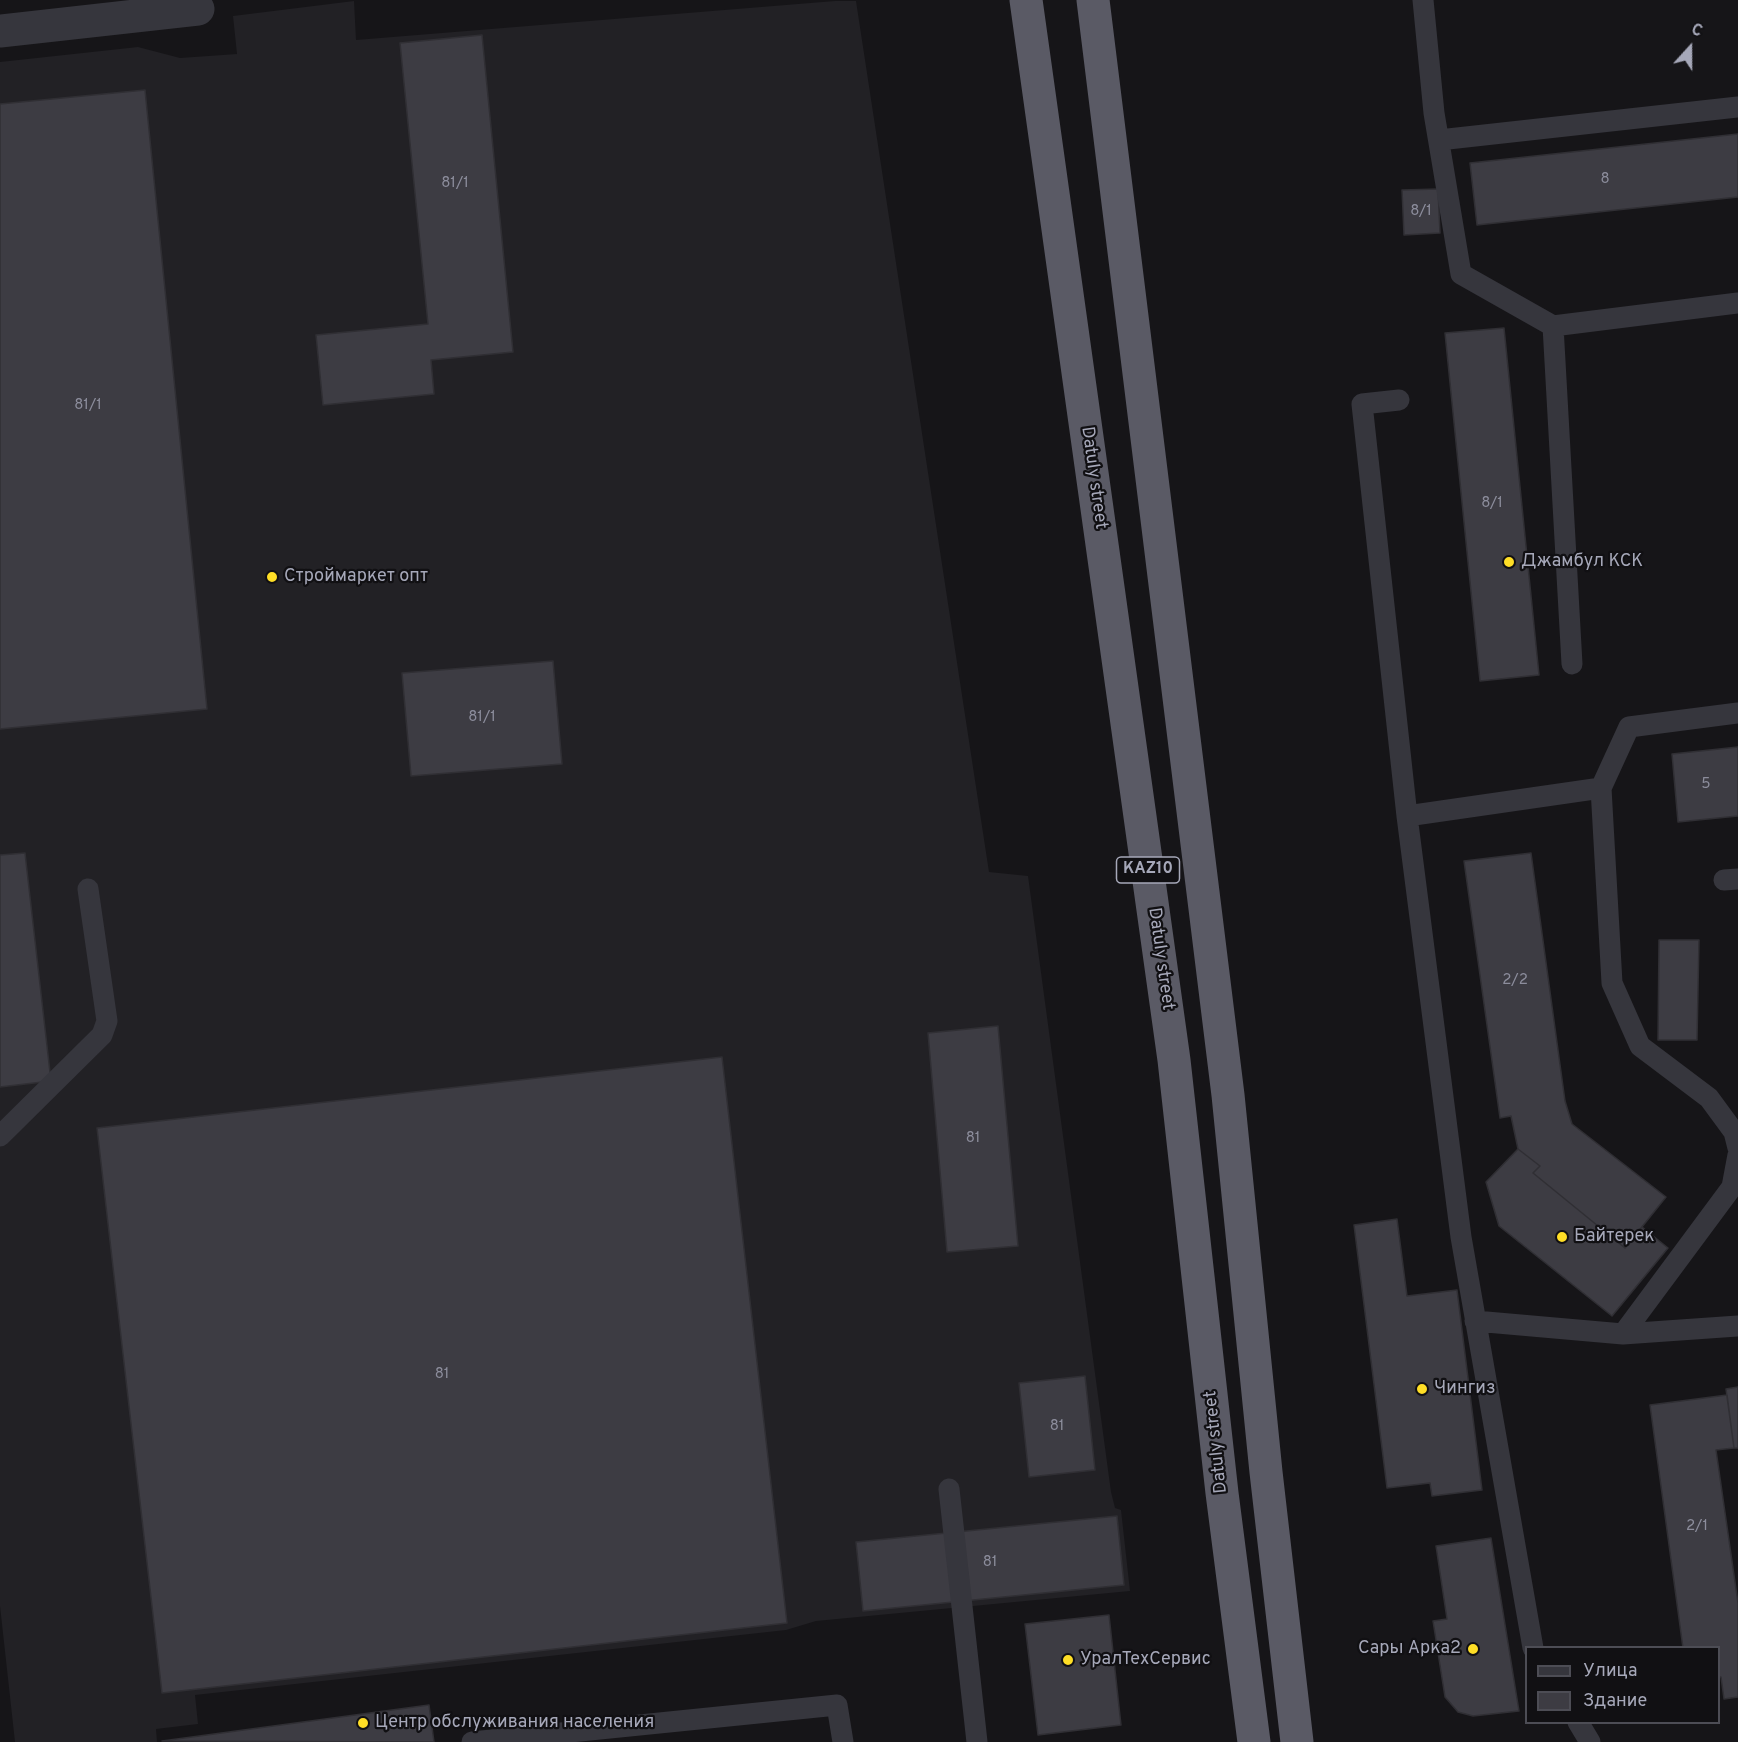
<!DOCTYPE html>
<html>
<head>
<meta charset="utf-8">
<style>
  body { margin:0 }
  #map { position:relative; width:1738px; height:1742px; overflow:hidden; background:#161518; font-family:Overpass,sans-serif }
  canvas { display:block }
  .legend { position:absolute; left:1525px; top:1646px; width:195px; height:78px; box-sizing:border-box; background:#111013; border:2px solid #4d4d55; margin:0; padding:8px 10px; list-style:none; font-size:18px; color:#a6a8b9 }
  .legend li { display:flex; align-items:center; gap:12px; height:30px }
  .legend b { width:30px; border:2px solid #4d4d55 }
  .north { position:absolute; left:1660px; top:18px; width:60px; height:60px; -webkit-text-stroke:4px #111013; paint-order:stroke; rotate:21deg; font-size:16px; font-weight:700; line-height:24px; text-align:center; color:#a6a8b9 }
  .north::after { content:''; display:block; margin:auto; width:21px; height:27px; background:#a6a8b9; clip-path:polygon(50% 0,100% 100%,50% 72%,0 100%) }
</style>
</head>
<body>
<div id="map">
<canvas width="1738" height="1742"></canvas>
<ul class="legend">
<li><b style="height:8px;background:#36363d"></b>Улица</li>
<li><b style="height:16px;background:#3d3c43"></b>Здание</li>
</ul>
<div class="north">С</div>
</div>
<script>
const ctx = document.querySelector('canvas').getContext('2d');
ctx.lineJoin = 'round';
function fillPath(path, color) {
  ctx.fillStyle = color;
  ctx.fill(path, 'evenodd');
}
function trace(path, color, width, dash) {
  ctx.strokeStyle = color;
  ctx.lineWidth = width;
  ctx.lineCap = dash ? 'butt' : 'round';
  ctx.setLineDash(dash || []);
  ctx.stroke(path);
}
function write(font, color, halo, rows, align = 'center') {
  ctx.font = font + ' Overpass,sans-serif';
  ctx.lineWidth = 4.5;
  ctx.setLineDash([]);
  ctx.textBaseline = 'middle';
  ctx.strokeStyle = halo;
  ctx.fillStyle = color;
  for (const [text, x, y, turn = 0] of rows) {
    ctx.save();
    ctx.translate(x, y);
    ctx.rotate((+turn || 0) * Math.PI / 180);
    ctx.textAlign = isNaN(turn) ? turn : align;
    if (halo) ctx.strokeText(text, 0, 0);
    ctx.fillText(text, 0, 0);
    ctx.restore();
  }
}
fillPath(new Path2D(`
  M 354,1 L 356,40 L 835,1 L 856,1 L 989,872 L 1028,876 L 1111,1492 L 1115,1508 L 1121,1510 L 1130,1591 L 816,1621 L 786,1630 L 195,1695 L 198,1724 L 156,1729 L 157,1742 L 15,1742 L 0,1606 L 0,62 L 138,47 L 180,58 L 237,54 L 233,16 Z`), '#222125');
const building = new Path2D(`
  M 482,35 L 513,352 L 431,360 L 434,394 L 323,405 L 316,335 L 428,324 L 400,43 Z
  M 145,90 L 207,709 L 0,729 L 0,104 Z
  M 1738,134 L 1738,197 L 1477,225 L 1470,163 Z
  M 1438,189 L 1440,233 L 1404,235 L 1402,190 Z
  M 1504,328 L 1539,675 L 1480,681 L 1445,333 Z
  M 553,661 L 562,764 L 411,776 L 402,673 Z
  M 1738,747 L 1738,816 L 1678,822 L 1672,754 Z
  M 25,853 L 51,1081 L 0,1087 L 0,855 Z
  M 1531,853 L 1565,1101 L 1572,1124 L 1666,1197 L 1625,1248 L 1533,1173 L 1540,1166 L 1518,1149 L 1511,1116 L 1500,1118 L 1464,861 Z
  M 1659,940 L 1699,940 L 1697,1040 L 1658,1040 Z
  M 998,1026 L 1018,1246 L 947,1252 L 928,1033 Z
  M 722,1057 L 787,1623 L 162,1693 L 97,1128 Z
  M 1518,1149 L 1540,1166 L 1533,1173 L 1625,1248 L 1642,1227 L 1668,1248 L 1612,1316 L 1499,1226 L 1486,1182 Z
  M 1397,1219 L 1407,1296 L 1457,1290 L 1482,1490 L 1432,1496 L 1430,1483 L 1387,1488 L 1354,1225 Z
  M 1085,1376 L 1095,1470 L 1029,1477 L 1019,1383 Z
  M 1738,1387 L 1738,1448 L 1734,1448 L 1726,1389 Z
  M 1727,1395 L 1734,1448 L 1716,1450 L 1738,1603 L 1738,1697 L 1724,1699 L 1721,1677 L 1718,1677 L 1718,1648 L 1683,1648 L 1650,1405 Z
  M 1117,1516 L 1124,1585 L 863,1611 L 856,1542 Z
  M 1491,1538 L 1519,1711 L 1473,1716 L 1458,1712 L 1445,1697 L 1433,1621 L 1447,1619 L 1436,1546 Z
  M 1109,1615 L 1121,1725 L 1038,1735 L 1025,1624 Z
  M 429,1705 L 434,1742 L 162,1741 Z`);
fillPath(building, '#3d3c43');
trace(building, '#302f34', 1.5);
trace(new Path2D(`
  M 1423,0 L 1434,113 L 1461,274 L 1553,326 L 1738,303
  M 1439,140 L 1738,107
  M 1553,326 L 1572,664
  M 1399,400 L 1362,404 L 1407,816 L 1461,1237 L 1533,1648
  M 1738,713 L 1629,727 L 1601,788 L 1612,983 L 1640,1046 L 1709,1098 L 1734,1132 L 1738,1148
  M 1407,816 L 1601,788
  M 1724,880 L 1738,879
  M 0,1136 L 102,1035 L 107,1021 L 88,889
  M 1475,1321 L 1623,1334 L 1738,1326
  M 1623,1334 L 1732,1187 L 1738,1155
  M 949,1489 L 977,1742
  M 1578,1722 L 1590,1742
  M 472,1742 L 837,1705 L 843,1742`), '#36363d', 21);
trace(new Path2D(`
  M 0,31 L 198,9`), '#36363d', 33);
trace(new Path2D(`
  M 1026,0 L 1174,1060 L 1222,1493 L 1254,1742
  M 1093,0 L 1228,1095 L 1266,1472 L 1297,1742`), '#5a5a65', 33);
for (const [x, y, r, color] of [
  [1509,562,6,"#ffde26"],
  [272,577,6,"#ffde26"],
  [1562,1237,6,"#ffde26"],
  [1422,1389,6,"#ffde26"],
  [1473,1649,6,"#ffde26"],
  [1068,1660,6,"#ffde26"],
  [363,1723,6,"#ffde26"]
]) {
  const dot = new Path2D();
  dot.arc(x, y, r, 0, 2 * Math.PI);
  ctx.fillStyle = color;
  ctx.fill(dot);
  trace(dot, '#111013', 2);
}
write('15px', '#8c8d9c', null, [
  ["8",1605,180],
  ["81/1",455,184],
  ["8/1",1421,212],
  ["81/1",88,406],
  ["8/1",1492,504],
  ["81/1",482,718],
  ["5",1706,785],
  ["2/2",1515,981],
  ["81",973,1139],
  ["81",442,1375],
  ["81",1057,1427],
  ["2/1",1697,1527],
  ["81",990,1563]
]);
for (const [x, y, w] of [
  [1148,870,63]
]) {
  const box = new Path2D();
  box.roundRect(x - w / 2, y - 13, w, 26, 4.5);
  ctx.fillStyle = '#111013';
  ctx.fill(box);
  trace(box, '#a6a8b9', 1.5);
}
write('bold 16px', '#a6a8b9', null, [
  ["KAZ10",1148,870]
]);
write('18px', '#a6a8b9', '#111013', [
  ["Datuly street",1093,478,82],
  ["Datuly street",1160,959,82],
  ["Datuly street",1217,1442,-96]
]);
write('18px', '#a6a8b9', '#111013', [
  ["Джамбул КСК",1521,562],
  ["Строймаркет опт",284,577],
  ["Байтерек",1574,1237],
  ["Чингиз",1434,1389],
  ["Сары Арка2",1461,1649,"right"],
  ["УралТехСервис",1080,1660],
  ["Центр обслуживания наcеления",375,1723]
], 'left');
</script>
</body>
</html>
